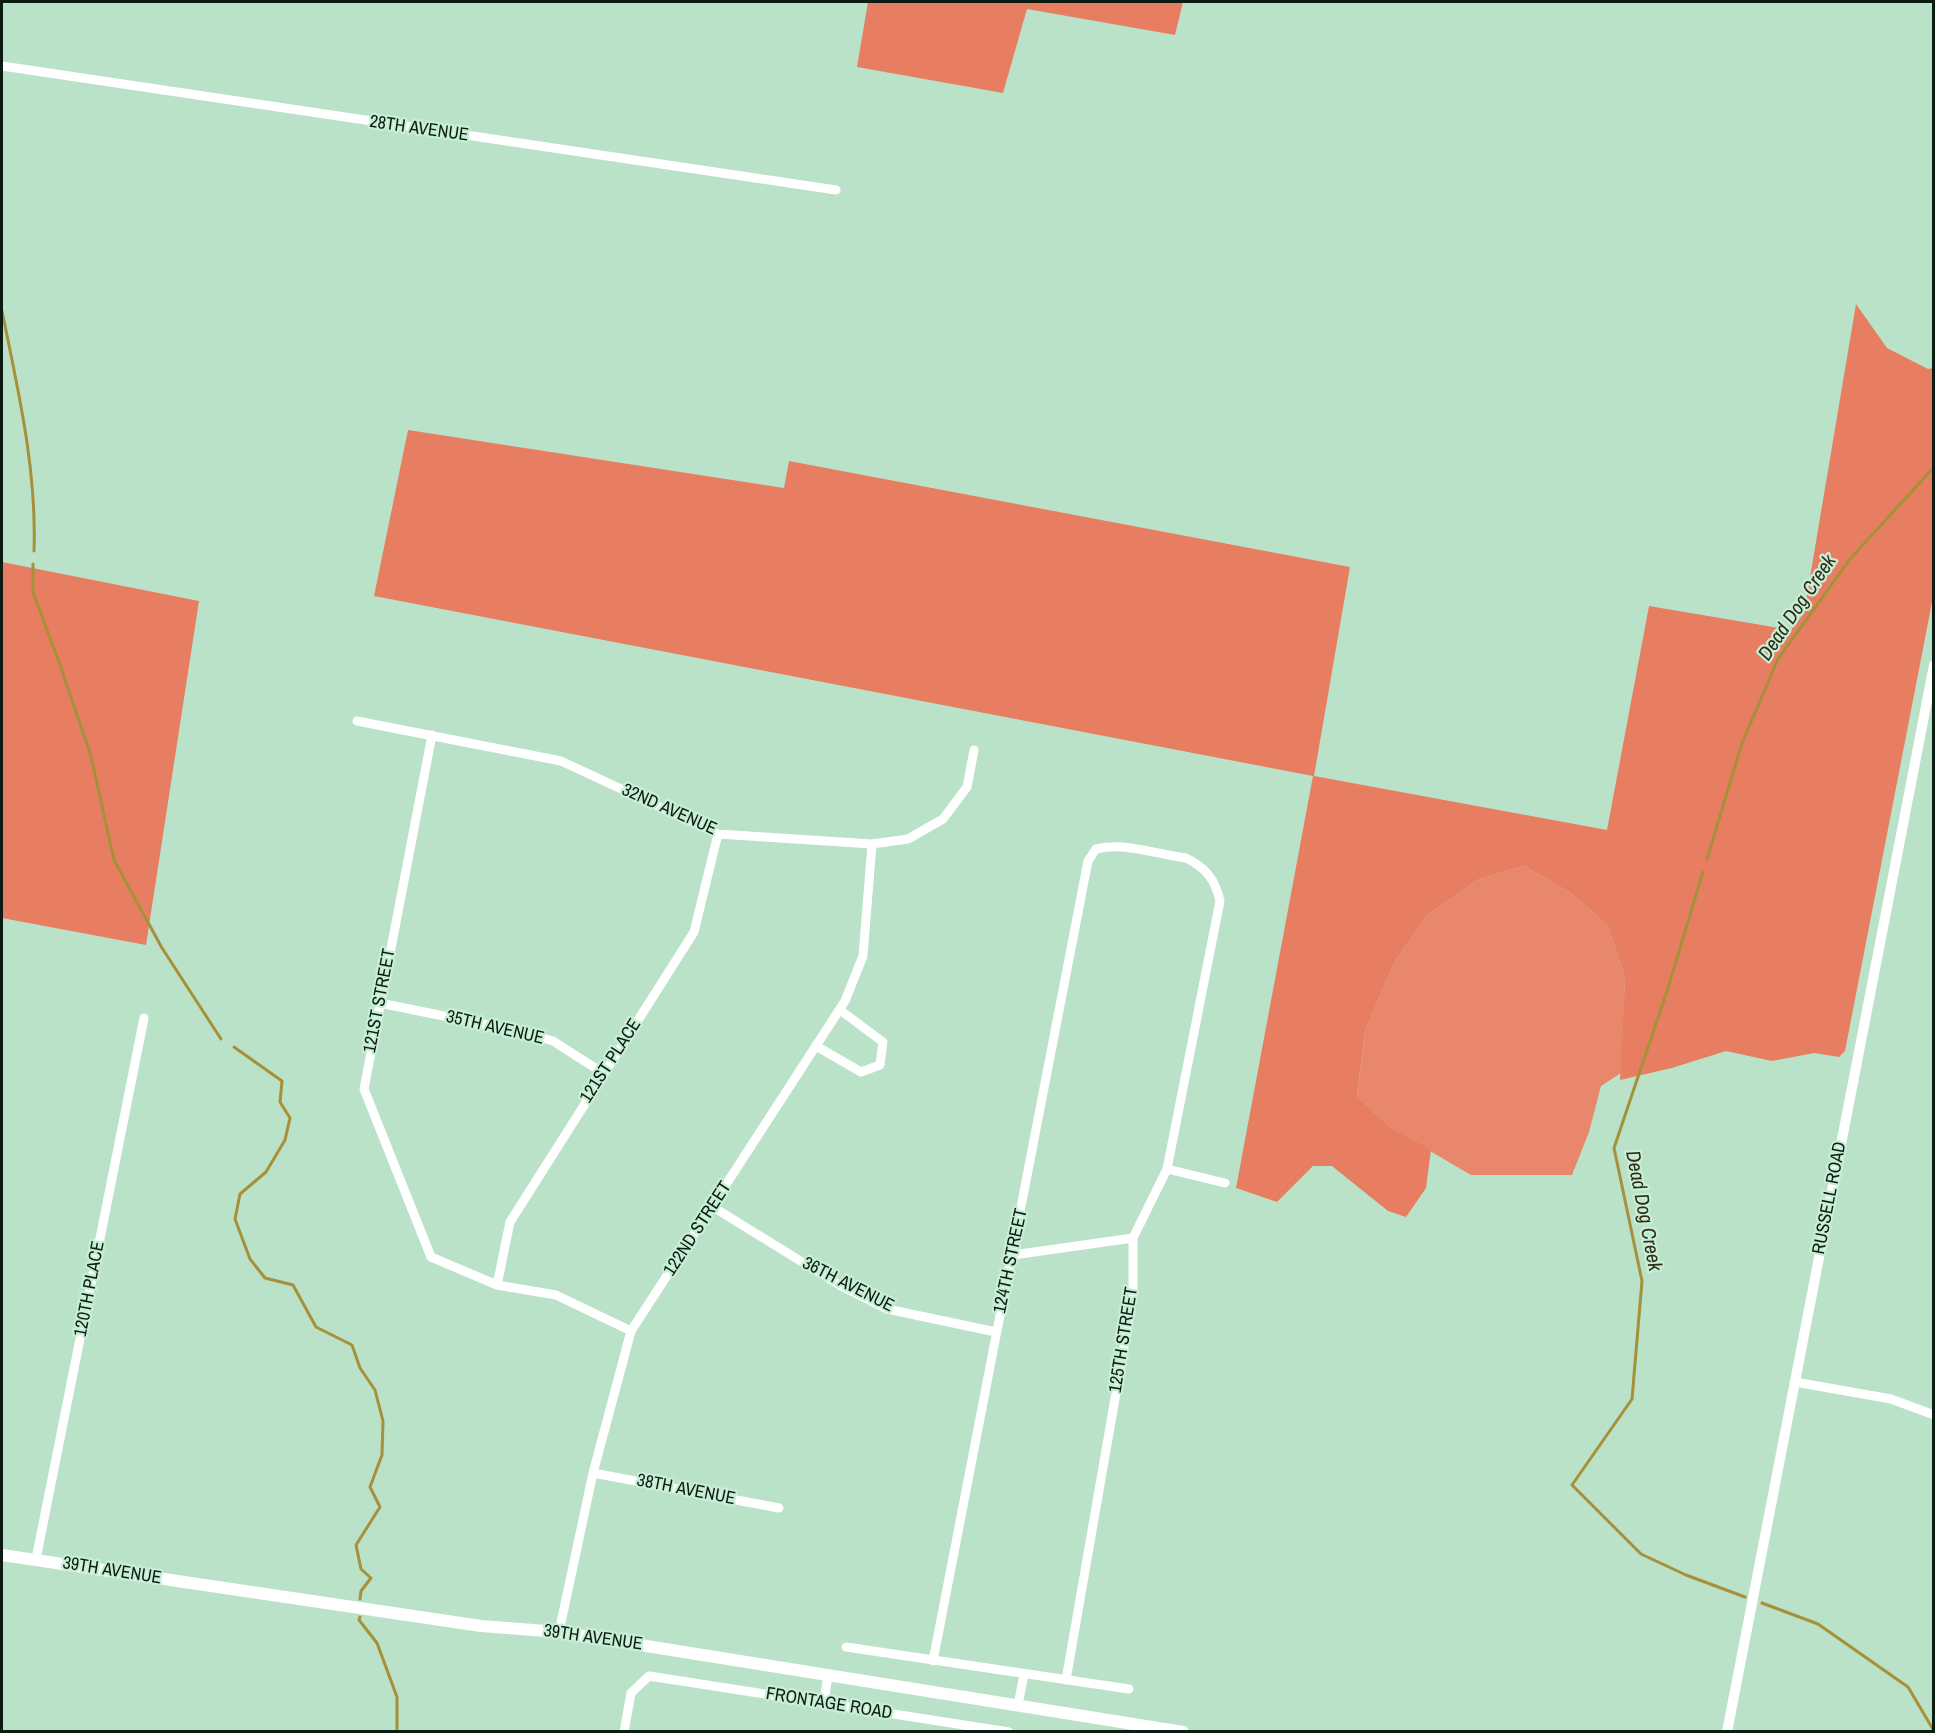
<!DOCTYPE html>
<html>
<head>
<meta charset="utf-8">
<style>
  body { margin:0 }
  #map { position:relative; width:1935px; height:1733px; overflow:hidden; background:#bae2c8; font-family:"Archivo Narrow",sans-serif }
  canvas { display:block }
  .frame { position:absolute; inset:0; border:3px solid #0d1c13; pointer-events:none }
</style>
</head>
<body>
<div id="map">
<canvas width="1935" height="1733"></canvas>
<div class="frame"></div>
</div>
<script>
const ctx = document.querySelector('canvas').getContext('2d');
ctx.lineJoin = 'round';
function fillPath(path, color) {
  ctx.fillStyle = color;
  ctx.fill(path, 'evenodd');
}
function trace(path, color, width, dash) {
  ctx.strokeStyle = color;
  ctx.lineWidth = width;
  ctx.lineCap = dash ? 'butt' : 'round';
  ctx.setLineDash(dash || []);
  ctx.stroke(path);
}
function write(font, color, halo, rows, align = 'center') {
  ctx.font = font + ' "Archivo Narrow",sans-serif';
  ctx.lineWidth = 4.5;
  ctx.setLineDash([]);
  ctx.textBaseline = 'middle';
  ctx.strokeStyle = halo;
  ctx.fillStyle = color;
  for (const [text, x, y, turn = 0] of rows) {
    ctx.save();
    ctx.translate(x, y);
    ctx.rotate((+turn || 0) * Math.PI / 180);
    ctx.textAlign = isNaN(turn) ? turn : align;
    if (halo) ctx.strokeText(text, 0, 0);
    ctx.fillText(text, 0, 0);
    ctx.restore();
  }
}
fillPath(new Path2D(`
  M 1524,866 L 1571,893 L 1608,926 L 1625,977 L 1621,1073 L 1601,1086 L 1589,1132 L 1572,1175 L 1471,1175 L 1391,1128 L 1357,1096 L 1365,1031 L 1395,961 L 1427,915 L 1479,879 Z`), '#e8876c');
fillPath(new Path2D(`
  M 868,2 L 1183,2 L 1175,35 L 1027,9 L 1003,93 L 857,67 Z
  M 1856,304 L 1887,348 L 1928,369 L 1933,368 L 1933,597 L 1845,1051 L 1839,1057 L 1814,1053 L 1772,1061 L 1726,1051 L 1672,1068 L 1620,1080 L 1625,977 L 1608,926 L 1571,893 L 1524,866 L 1479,879 L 1427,915 L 1395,961 L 1365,1031 L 1357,1096 L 1391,1128 L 1431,1150 L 1426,1188 L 1406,1217 L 1388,1211 L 1332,1166 L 1313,1166 L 1277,1202 L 1236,1188 L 1313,776 L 374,596 L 408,430 L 784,488 L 789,461 L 1350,567 L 1314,776 L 1607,830 L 1649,606 L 1791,630 L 1804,613 Z
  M 2,562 L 199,601 L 146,945 L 2,918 Z`), '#e87e61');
trace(new Path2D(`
  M 2,311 C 18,390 37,470 34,551
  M 33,564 L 33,592 L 60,665 L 91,756 L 114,860 L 162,948 L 221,1039
  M 1707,859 L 1742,743 L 1778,659 L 1850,559 L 1934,467
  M 1703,872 L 1668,988 L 1614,1148 L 1642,1281 L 1632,1399 L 1572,1485 L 1641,1554 L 1686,1575 L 1745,1597
  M 234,1047 L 282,1081 L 280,1102 L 290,1118 L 285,1140 L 266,1172 L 240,1194 L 235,1219 L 250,1259 L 265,1278 L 293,1285 L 316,1327 L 352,1345 L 360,1368 L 375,1390 L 383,1421 L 382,1455 L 370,1487 L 380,1507 L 356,1545 L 361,1569 L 371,1578 L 361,1591 L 360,1599
  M 1762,1603 L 1818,1624 L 1908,1687 L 1934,1731
  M 360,1617 L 359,1620 L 377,1643 L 397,1697 L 397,1732`), '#a6913a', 3);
trace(new Path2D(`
  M 2,66 L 836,190
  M 357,721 L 561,761 L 718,834 L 872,844 L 908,839 L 943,819 L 967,787 L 974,750
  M 432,735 L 364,1089 L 431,1257 L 497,1285 L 556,1295 L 631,1331
  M 380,1003 L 522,1032 L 553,1041 L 603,1073
  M 816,1046 L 861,1072 L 880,1065 L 883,1042 L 840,1010
  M 1167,1169 L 1225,1183
  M 713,1207 L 841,1286 L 887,1309 L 996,1332
  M 1013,1255 L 1133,1238
  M 497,1285 L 510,1222 L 694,932 L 718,834
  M 1795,1382 L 1891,1399 L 1934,1415
  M 593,1473 L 779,1508
  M 36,1559 L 144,1018
  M 559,1632 L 593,1473 L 631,1331 L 845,1001 L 863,956 L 872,844
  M 846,1647 L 1129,1689
  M 933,1661 L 1088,861 L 1096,849 C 1126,842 1155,854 1186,858 C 1206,868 1215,879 1220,901 L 1167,1169 L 1133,1238 L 1133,1295 L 1066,1680
  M 824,1703 L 828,1675
  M 1018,1705 L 1024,1674
  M 624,1732 L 631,1693 L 649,1676 L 1009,1732`), '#fff', 9);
trace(new Path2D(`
  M 1727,1732 L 1934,665`), '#fff', 10);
trace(new Path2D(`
  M 2,1555 L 481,1626 L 559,1632 L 1183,1732`), '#fff', 12);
write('18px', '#0d1c13', '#c7efd5', [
  ["28TH AVENUE",419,129,8],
  ["32ND AVENUE",669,810,24],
  ["121ST STREET",380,1001,-79],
  ["35TH AVENUE",495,1028,13],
  ["121ST PLACE",611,1061,-57],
  ["RUSSELL ROAD",1830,1198,-79],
  ["122ND STREET",698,1229,-57],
  ["124TH STREET",1011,1261,-78],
  ["36TH AVENUE",848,1285,27],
  ["120TH PLACE",90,1289,-79],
  ["125TH STREET",1124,1340,-81],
  ["38TH AVENUE",686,1490,11],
  ["39TH AVENUE",112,1571,9],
  ["39TH AVENUE",593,1638,8],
  ["FRONTAGE ROAD",829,1704,9]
]);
write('italic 20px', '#312c18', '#c7efd5', [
  ["Dead Dog Creek",1798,608,-56],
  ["Dead Dog Creek",1643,1211,79]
]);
</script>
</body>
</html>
